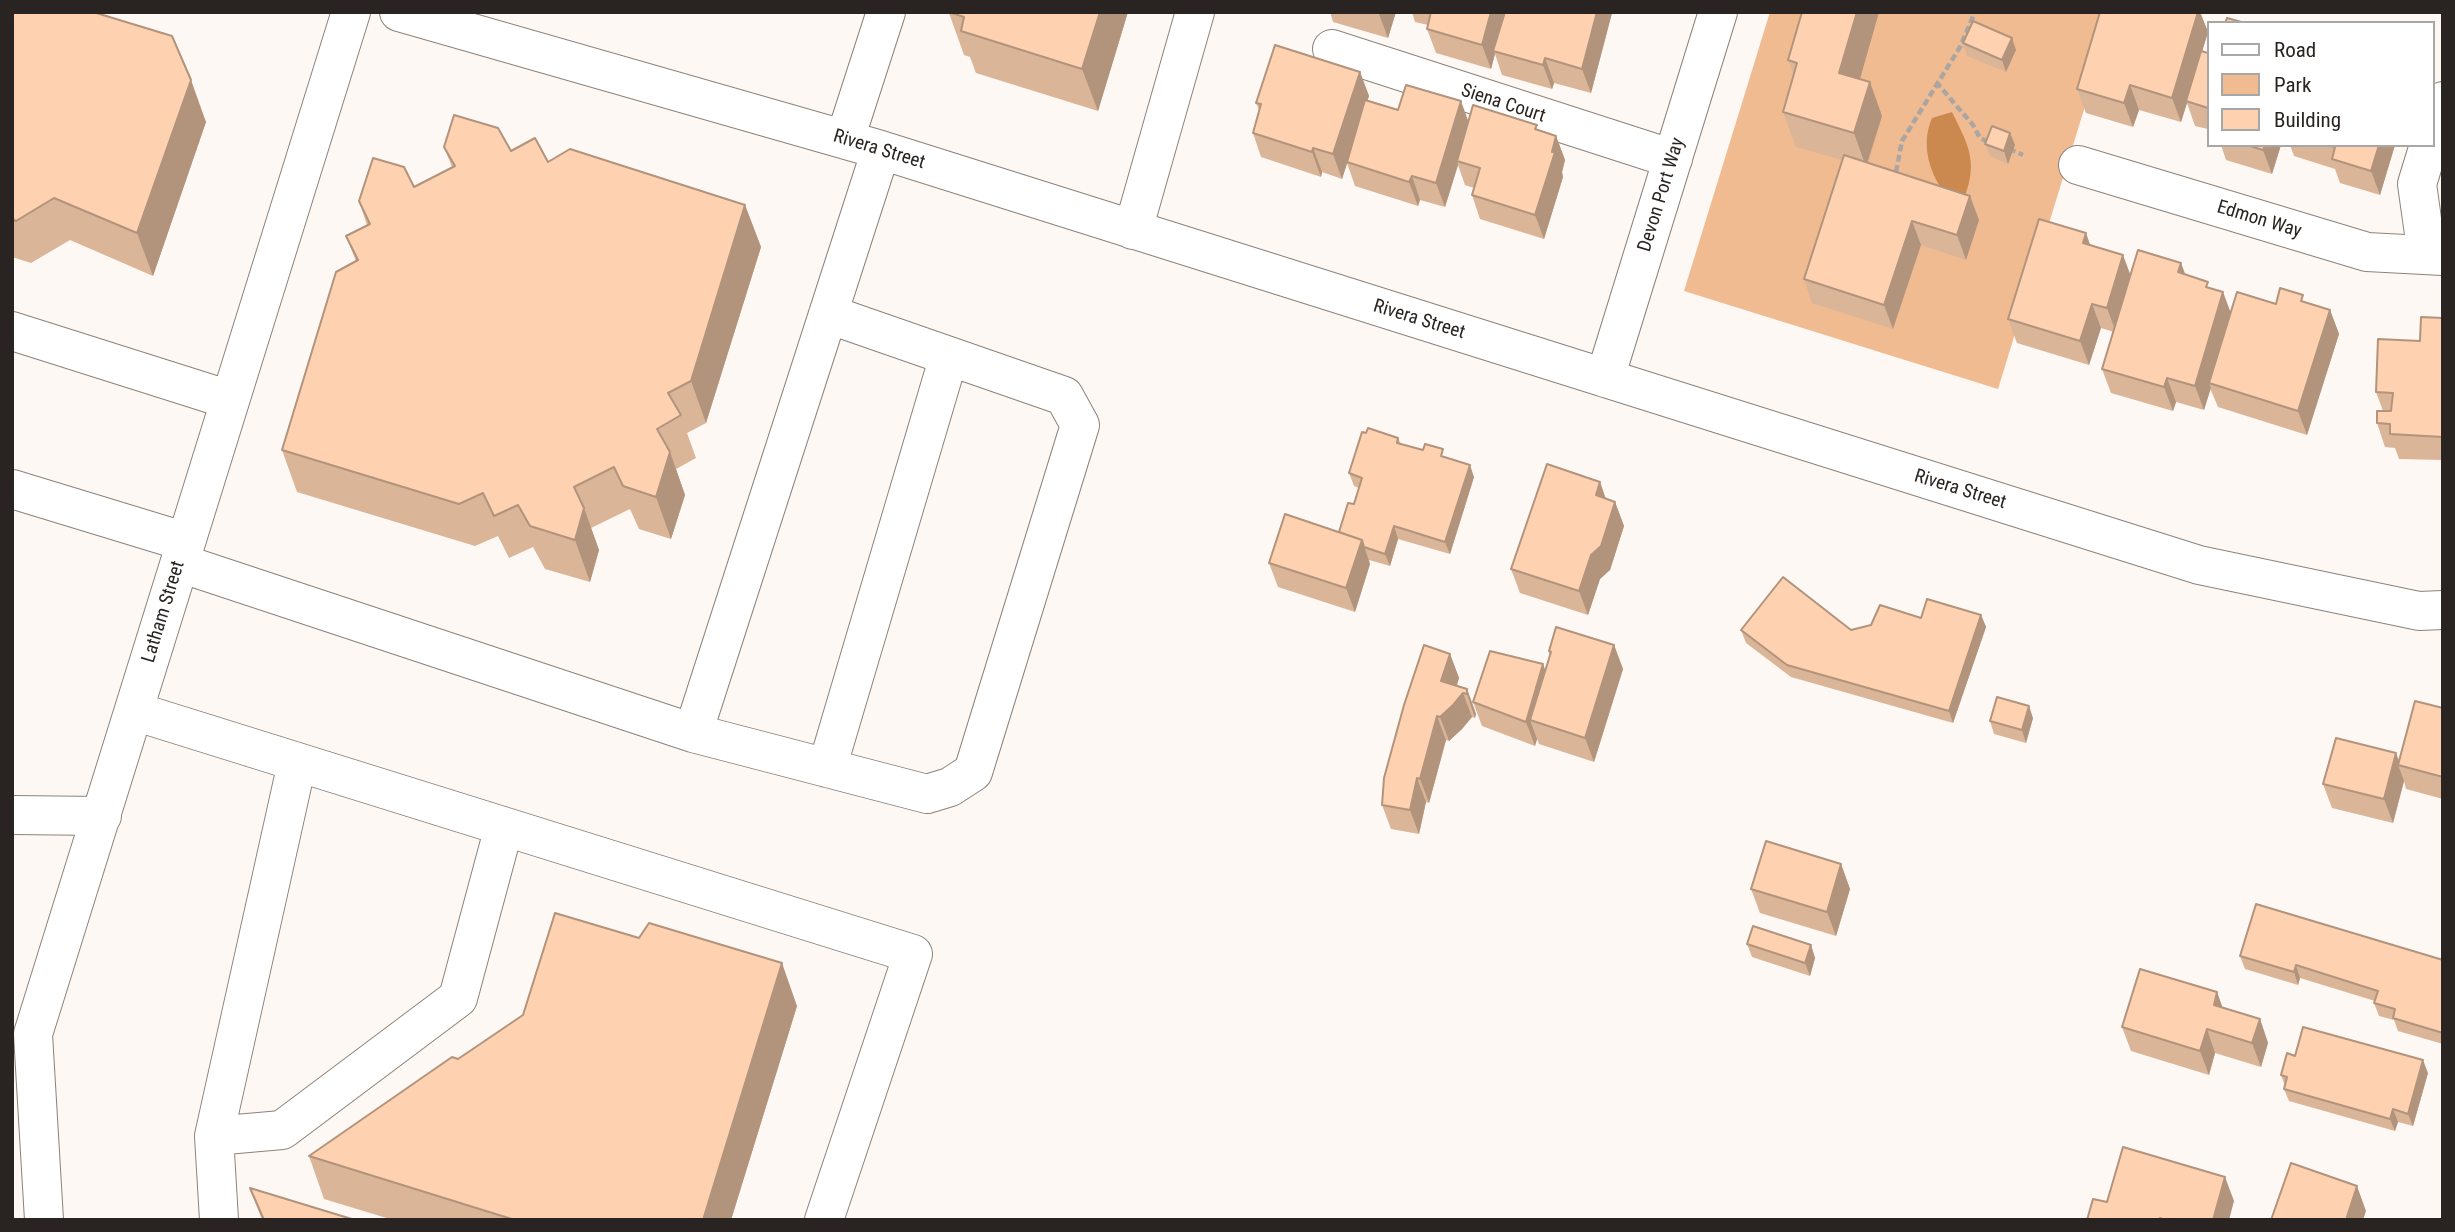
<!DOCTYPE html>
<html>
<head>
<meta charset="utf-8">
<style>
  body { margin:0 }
  #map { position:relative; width:2455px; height:1232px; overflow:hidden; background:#fdf8f4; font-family:"Roboto Condensed",sans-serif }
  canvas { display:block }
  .frame { position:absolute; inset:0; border:14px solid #292421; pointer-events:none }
  .legend { position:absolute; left:2207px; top:21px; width:228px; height:126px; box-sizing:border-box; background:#fff; border:2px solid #a9a7a6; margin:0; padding:9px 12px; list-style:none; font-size:21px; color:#292421 }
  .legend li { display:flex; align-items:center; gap:14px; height:35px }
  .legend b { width:35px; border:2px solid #a9a7a6 }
</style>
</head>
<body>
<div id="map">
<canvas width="2455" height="1232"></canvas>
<div class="frame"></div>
<ul class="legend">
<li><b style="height:9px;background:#fff"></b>Road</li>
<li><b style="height:19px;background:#f0bb91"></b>Park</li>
<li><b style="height:19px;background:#fed2b1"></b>Building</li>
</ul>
</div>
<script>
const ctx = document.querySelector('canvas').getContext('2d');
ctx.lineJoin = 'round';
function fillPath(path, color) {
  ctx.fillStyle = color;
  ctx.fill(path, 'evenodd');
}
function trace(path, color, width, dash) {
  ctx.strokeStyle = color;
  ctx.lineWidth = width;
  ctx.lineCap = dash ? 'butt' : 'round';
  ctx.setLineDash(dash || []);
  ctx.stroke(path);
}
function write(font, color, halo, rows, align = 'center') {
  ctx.font = font + ' "Roboto Condensed",sans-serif';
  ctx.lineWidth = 7;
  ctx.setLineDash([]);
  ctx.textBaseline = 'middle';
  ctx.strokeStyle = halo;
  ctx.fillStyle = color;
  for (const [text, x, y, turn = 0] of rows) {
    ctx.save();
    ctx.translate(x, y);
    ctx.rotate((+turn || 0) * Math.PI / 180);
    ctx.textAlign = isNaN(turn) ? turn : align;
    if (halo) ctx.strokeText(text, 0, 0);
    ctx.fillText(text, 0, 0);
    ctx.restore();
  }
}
fillPath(new Path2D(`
  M 1770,12 L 2114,12 L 1998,389 L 1684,291 Z`), '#f0bb91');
fillPath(new Path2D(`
  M 1952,112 C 1968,145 1978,160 1965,196 L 1947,197 C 1930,174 1920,146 1932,118 Z`), '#cb884f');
const minor = new Path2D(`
  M 399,12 L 881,150 L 2199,565 L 2419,611 L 2443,610
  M 1332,49 L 1673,159
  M 2432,135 L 2443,101
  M 845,139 L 886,12
  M 2078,165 L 2367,252 L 2443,256
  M 1133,230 L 1195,12
  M 2427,255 L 2417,184 L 2429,145
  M 12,331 L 230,400
  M 1605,378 L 1718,12
  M 12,489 L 186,542
  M 180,563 L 693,733 L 881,150
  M 134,711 L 913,954 L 824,1220
  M 693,733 L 927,794 L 950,787 L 973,772 L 1080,425 L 1064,396 L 828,314
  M 827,768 L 949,356
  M 12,815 L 102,816
  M 214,1136 L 282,1130 L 458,998 L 504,827
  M 44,1220 L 33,1034 L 351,12
  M 219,1220 L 214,1136 L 297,763`);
trace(minor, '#8e8279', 40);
trace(new Path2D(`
  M 1936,82 L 1973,125 L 1980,138 L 1991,143
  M 2009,149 L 2023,155
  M 1896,172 L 1902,141 L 1960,47 L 1975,12`), '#aba6a2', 4.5, [7, 3.5]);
trace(minor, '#fff', 38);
fillPath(new Path2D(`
  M 12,12 L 206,122 L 153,276 L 70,240 L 31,263 L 12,257 Z
  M 1128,12 L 1098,111 L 976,73 L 970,57 L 964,55 L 949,13 Z
  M 1330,12 L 1396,12 L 1388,38 L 1333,22 Z
  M 1412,12 L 1612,12 L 1612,13 L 1591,93 L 1554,83 L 1552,89 L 1502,75 L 1495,54 L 1491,69 L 1436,53 L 1427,29 L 1428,25 L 1415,22 Z
  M 1802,12 L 1879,12 L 1860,79 L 1882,116 L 1868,163 L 1970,196 L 1979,220 L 1966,260 L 1921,245 L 1893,329 L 1812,303 L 1804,279 L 1842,160 L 1796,147 L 1783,112 L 1794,75 L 1788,60 Z
  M 2100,12 L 2200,12 L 2208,32 L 2202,51 L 2208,53 L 2208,129 L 2195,126 L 2187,103 L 2181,122 L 2139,110 L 2133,127 L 2086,113 L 2077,89 Z
  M 1963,43 L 2016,50 L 2006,72 L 1967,56 Z
  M 1360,72 L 1369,96 L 1367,101 L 1398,110 L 1468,121 L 1539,131 L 1556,136 L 1565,160 L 1562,172 L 1563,177 L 1544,239 L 1480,219 L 1472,195 L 1474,188 L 1465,185 L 1458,165 L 1445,207 L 1420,200 L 1418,206 L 1355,186 L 1347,163 L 1342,179 L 1322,172 L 1321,177 L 1261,157 L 1253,133 L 1259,110 L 1256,103 Z
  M 1985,144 L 2015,145 L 2008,164 L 1990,156 Z
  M 2221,145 L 2281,145 L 2272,174 L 2226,160 Z
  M 2290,145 L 2395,145 L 2380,195 L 2340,183 L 2335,169 L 2294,156 Z
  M 444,147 L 511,151 L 548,162 L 745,205 L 761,247 L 706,423 L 687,433 L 696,458 L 676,469 L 685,495 L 671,539 L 639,529 L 630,509 L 591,528 L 599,550 L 590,582 L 545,569 L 533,547 L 509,558 L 498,536 L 475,546 L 297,492 L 282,450 L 356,261 L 346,236 L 367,225 L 359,201 L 414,187 L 452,167 Z
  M 2086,233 L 2090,245 L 2131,276 L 2181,263 L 2185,275 L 2210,288 L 2230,313 L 2276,304 L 2305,302 L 2330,310 L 2339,334 L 2307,435 L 2218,407 L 2210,388 L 2204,410 L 2176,402 L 2173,411 L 2111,393 L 2102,369 L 2114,332 L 2101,328 L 2089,365 L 2017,343 L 2008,319 Z
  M 2443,318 L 2443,460 L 2399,459 L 2395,448 L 2385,447 L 2377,423 L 2383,411 L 2376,392 L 2420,341 Z
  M 1398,438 L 1401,444 L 1446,457 L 1474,477 L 1450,554 L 1398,539 L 1390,566 L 1369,560 L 1370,564 L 1355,612 L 1278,587 L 1269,563 L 1339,532 L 1354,504 L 1359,488 L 1354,486 L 1349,473 Z
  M 1600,482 L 1606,499 L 1615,502 L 1624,526 L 1610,570 L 1600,579 L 1588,615 L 1520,593 L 1511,569 Z
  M 1981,615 L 1986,627 L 1953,723 L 1791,677 L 1746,643 L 1741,630 L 1851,630 L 1921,618 Z
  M 1614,645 L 1623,669 L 1594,762 L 1539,744 L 1537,739 L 1535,746 L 1482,726 L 1473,702 L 1543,664 L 1545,671 L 1550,656 L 1549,651 Z
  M 1450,654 L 1459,678 L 1457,686 L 1467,689 L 1476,714 L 1475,718 L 1472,717 L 1462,729 L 1449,741 L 1446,740 L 1429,803 L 1426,802 L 1419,834 L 1391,829 L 1382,805 Z
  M 2443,708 L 2443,799 L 2406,789 L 2404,781 L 2393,823 L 2332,808 L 2323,784 L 2399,761 Z
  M 2033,718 L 2026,743 L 1994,734 L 1990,721 Z
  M 1841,864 L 1850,889 L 1836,936 L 1760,913 L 1751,889 Z
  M 1747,944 L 1811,945 L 1815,958 L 1810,976 L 1752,957 Z
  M 2240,956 L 2443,960 L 2443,1044 L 2398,1031 L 2394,1020 L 2379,1016 L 2374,1003 L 2375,1001 L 2300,978 L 2298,985 L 2245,969 Z
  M 2217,992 L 2222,1007 L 2260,1019 L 2268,1043 L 2261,1067 L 2215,1053 L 2209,1075 L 2131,1051 L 2122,1027 Z
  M 797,1006 L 731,1220 L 393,1220 L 324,1199 L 309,1156 L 458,1059 Z
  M 2295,1056 L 2428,1073 L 2413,1126 L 2398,1122 L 2395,1131 L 2289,1101 L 2284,1089 L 2285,1086 L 2281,1075 Z
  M 250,1188 L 355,1220 L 262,1220 Z`), '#dab598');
fillPath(new Path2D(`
  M 1100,12 L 1128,12 L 1098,111 L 1082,69 Z
  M 1379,12 L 1396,12 L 1388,38 L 1379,14 Z
  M 1491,12 L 1507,12 L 1493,51 L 1495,54 L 1491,69 L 1482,45 Z
  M 1597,12 L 1612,13 L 1591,93 L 1582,69 Z
  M 1857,12 L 1879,12 L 1852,107 L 1839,73 Z
  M 2198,12 L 2200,12 L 2208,32 L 2187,102 L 2186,101 L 2187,103 L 2181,122 L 2172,98 Z
  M 2012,38 L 2016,50 L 2006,72 L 2002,60 Z
  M 1545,58 L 1554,83 L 1552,89 L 1543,65 Z
  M 1360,72 L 1369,96 L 1342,179 L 1333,154 Z
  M 191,80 L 206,122 L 153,276 L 137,233 Z
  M 1870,82 L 1882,116 L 1866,167 L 1854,133 Z
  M 2130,85 L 2139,110 L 2133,127 L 2124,103 Z
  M 1461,101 L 1470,126 L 1457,161 L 1458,165 L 1445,207 L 1436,183 Z
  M 2010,133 L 2015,145 L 2008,164 L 2004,151 Z
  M 1556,136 L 1565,160 L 1562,172 L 1563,177 L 1544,239 L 1535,215 Z
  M 2265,145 L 2281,145 L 2272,174 L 2263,150 Z
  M 2379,145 L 2395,145 L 2380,195 L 2371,171 Z
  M 1313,148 L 1322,172 L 1321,177 L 1312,152 Z
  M 1412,176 L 1420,200 L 1418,206 L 1409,182 Z
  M 1970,196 L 1979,220 L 1966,260 L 1957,235 Z
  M 745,205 L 761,247 L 706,423 L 691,381 Z
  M 1912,221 L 1921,245 L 1893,329 L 1884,305 Z
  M 2086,233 L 2094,257 L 2083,243 Z
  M 2123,255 L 2132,279 L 2116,332 L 2107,308 Z
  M 2181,263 L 2190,287 L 2178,272 Z
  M 2223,292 L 2232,316 L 2209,383 L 2211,388 L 2204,410 L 2195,386 Z
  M 2092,304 L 2101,328 L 2089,365 L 2080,341 Z
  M 2330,310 L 2339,334 L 2307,435 L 2298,411 Z
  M 2167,378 L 2176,402 L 2173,411 L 2164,387 Z
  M 670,452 L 685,495 L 671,539 L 656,497 Z
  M 1470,465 L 1474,477 L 1450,554 L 1445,542 Z
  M 1600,482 L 1608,506 L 1596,495 Z
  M 1615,502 L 1624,526 L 1610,570 L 1600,579 L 1588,615 L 1579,591 L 1591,555 Z
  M 584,508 L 599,550 L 590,582 L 575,540 Z
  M 1394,526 L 1398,539 L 1390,566 L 1385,554 Z
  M 1362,540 L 1370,564 L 1355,612 L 1346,588 Z
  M 1981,615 L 1986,627 L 1953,723 L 1949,711 Z
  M 1614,645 L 1623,669 L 1594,762 L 1585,738 Z
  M 1450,654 L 1459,678 L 1450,705 L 1441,681 Z
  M 1543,664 L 1552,688 L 1530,720 L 1537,739 L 1535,746 L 1526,722 Z
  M 1467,689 L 1476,714 L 1475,718 L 1467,694 Z
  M 1463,693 L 1472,717 L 1462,729 L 1449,741 L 1440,717 Z
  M 2029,706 L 2033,718 L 2026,743 L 2022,730 Z
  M 1437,716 L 1446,740 L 1429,803 L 1420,779 Z
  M 2396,753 L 2401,766 L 2398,765 L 2404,781 L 2393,823 L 2384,799 Z
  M 1417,778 L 1426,802 L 1419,834 L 1410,810 Z
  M 1841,864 L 1850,889 L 1836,936 L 1827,912 Z
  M 1811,945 L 1815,958 L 1810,976 L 1805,963 Z
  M 782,963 L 797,1006 L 731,1220 L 703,1220 Z
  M 2296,965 L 2300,978 L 2298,985 L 2294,972 Z
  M 2217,992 L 2226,1017 L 2214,1005 Z
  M 2260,1019 L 2268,1043 L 2261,1067 L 2252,1043 Z
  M 2207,1029 L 2215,1053 L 2209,1075 L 2200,1051 Z
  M 2423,1060 L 2428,1073 L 2413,1126 L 2408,1114 Z
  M 2393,1109 L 2398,1122 L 2395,1131 L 2390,1119 Z
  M 2225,1177 L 2234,1201 L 2229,1220 L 2213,1220 Z
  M 2357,1186 L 2366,1211 L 2363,1220 L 2346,1220 Z`), '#b2937c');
const building = new Path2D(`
  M 12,12 L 93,12 L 172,36 L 191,80 L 137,233 L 54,198 L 16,221 L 12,219 Z
  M 949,12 L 1100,12 L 1082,69 L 961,31 L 964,17 Z
  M 1431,12 L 1491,12 L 1482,45 L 1427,29 Z
  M 1505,12 L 1597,12 L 1582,69 L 1545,58 L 1543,65 L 1493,51 Z
  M 1802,12 L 1857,12 L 1839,73 L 1870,82 L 1854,133 L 1783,112 L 1797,63 L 1788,60 Z
  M 2100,12 L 2198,12 L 2172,98 L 2130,85 L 2124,103 L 2077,89 Z
  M 2227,18 L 2245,23 L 2225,23 Z
  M 1973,21 L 2012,38 L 2002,60 L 1963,43 Z
  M 1275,45 L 1360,72 L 1333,154 L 1313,148 L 1312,152 L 1253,133 L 1261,104 L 1256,103 Z
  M 2201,51 L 2208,53 L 2208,108 L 2186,101 Z
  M 1406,85 L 1461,101 L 1436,183 L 1412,176 L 1409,182 L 1347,162 L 1365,100 L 1398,110 Z
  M 1473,105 L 1537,125 L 1535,129 L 1556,136 L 1552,152 L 1555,152 L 1535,215 L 1472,195 L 1480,168 L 1457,161 Z
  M 454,115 L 498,128 L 511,151 L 535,138 L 548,162 L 570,149 L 745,205 L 691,381 L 668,393 L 681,415 L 657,429 L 670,452 L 656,497 L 623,486 L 614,467 L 574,487 L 584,508 L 575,540 L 530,526 L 518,505 L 494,516 L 483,493 L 459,504 L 282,450 L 336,272 L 358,260 L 346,236 L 370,224 L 359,201 L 373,158 L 404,167 L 414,187 L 455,166 L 444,147 Z
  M 1992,126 L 2010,133 L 2004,151 L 1985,144 Z
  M 2247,145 L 2265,145 L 2263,150 Z
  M 2329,145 L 2379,145 L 2371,171 L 2332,159 L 2335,147 Z
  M 1844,155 L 1970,196 L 1957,235 L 1912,221 L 1884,305 L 1804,279 Z
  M 2039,219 L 2086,233 L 2083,243 L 2123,255 L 2107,308 L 2092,304 L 2080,341 L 2008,319 Z
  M 2138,250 L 2181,263 L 2178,272 L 2208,282 L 2206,287 L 2223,292 L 2195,386 L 2167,378 L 2164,387 L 2102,369 Z
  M 2280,288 L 2303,295 L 2301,301 L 2330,310 L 2298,411 L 2209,383 L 2237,292 L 2276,304 Z
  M 2421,317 L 2443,318 L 2443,437 L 2390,434 L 2390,424 L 2377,423 L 2377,411 L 2391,411 L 2393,393 L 2376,392 L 2378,339 L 2420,341 Z
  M 1368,428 L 1398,438 L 1397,443 L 1423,450 L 1425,444 L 1443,449 L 1441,456 L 1470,465 L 1445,542 L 1394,526 L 1385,554 L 1364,547 L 1362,540 L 1339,532 L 1348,503 L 1354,504 L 1362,478 L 1349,473 L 1362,432 L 1366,433 Z
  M 1547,464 L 1600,482 L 1596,495 L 1615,502 L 1601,546 L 1591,555 L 1579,591 L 1511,569 Z
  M 1285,514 L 1362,540 L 1346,588 L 1269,563 Z
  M 1783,577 L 1851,630 L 1871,625 L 1880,605 L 1921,618 L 1927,599 L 1981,615 L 1949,711 L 1787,665 L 1741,630 Z
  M 1556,627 L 1614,645 L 1585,738 L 1530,720 L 1551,652 L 1549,651 Z
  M 1424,645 L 1450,654 L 1441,681 L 1467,689 L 1467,694 L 1463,693 L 1453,705 L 1440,717 L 1437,716 L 1420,779 L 1417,778 L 1410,810 L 1382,805 L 1384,778 L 1404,705 Z
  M 1490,651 L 1543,664 L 1526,722 L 1473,702 Z
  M 1997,697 L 2029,706 L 2022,730 L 1990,721 Z
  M 2415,701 L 2443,708 L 2443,777 L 2398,765 Z
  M 2336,738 L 2396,753 L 2384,799 L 2323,784 Z
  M 1766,841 L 1841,864 L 1827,912 L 1751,889 Z
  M 2256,904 L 2443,960 L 2443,1033 L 2393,1018 L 2395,1009 L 2374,1003 L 2378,991 L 2296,965 L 2294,972 L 2240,956 Z
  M 555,913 L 639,938 L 649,923 L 782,963 L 703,1220 L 515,1220 L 309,1156 L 452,1057 L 458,1059 L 523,1015 Z
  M 1753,926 L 1811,945 L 1805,963 L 1747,944 Z
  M 2140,969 L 2217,992 L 2214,1005 L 2260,1019 L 2252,1043 L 2207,1029 L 2200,1051 L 2122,1027 Z
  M 2303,1027 L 2423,1060 L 2408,1114 L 2393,1109 L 2390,1119 L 2284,1089 L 2287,1077 L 2281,1075 L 2287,1053 L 2295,1056 Z
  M 2123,1147 L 2225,1177 L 2213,1220 L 2165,1220 L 2160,1218 L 2159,1220 L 2087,1220 L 2093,1199 L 2107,1202 Z
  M 2291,1163 L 2357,1186 L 2346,1220 L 2271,1220 Z
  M 250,1188 L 355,1220 L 264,1220 Z`);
fillPath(building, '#fed2b1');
trace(building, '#b2937c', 2);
write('19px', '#292421', '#fff', [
  ["Siena Court",1503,104,18],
  ["Rivera Street",879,150,17],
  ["Devon Port Way",1662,195,-73],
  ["Edmon Way",2259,220,17],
  ["Rivera Street",1419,320,17],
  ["Rivera Street",1960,490,17],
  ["Latham Street",164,612,-73]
]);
</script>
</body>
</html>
